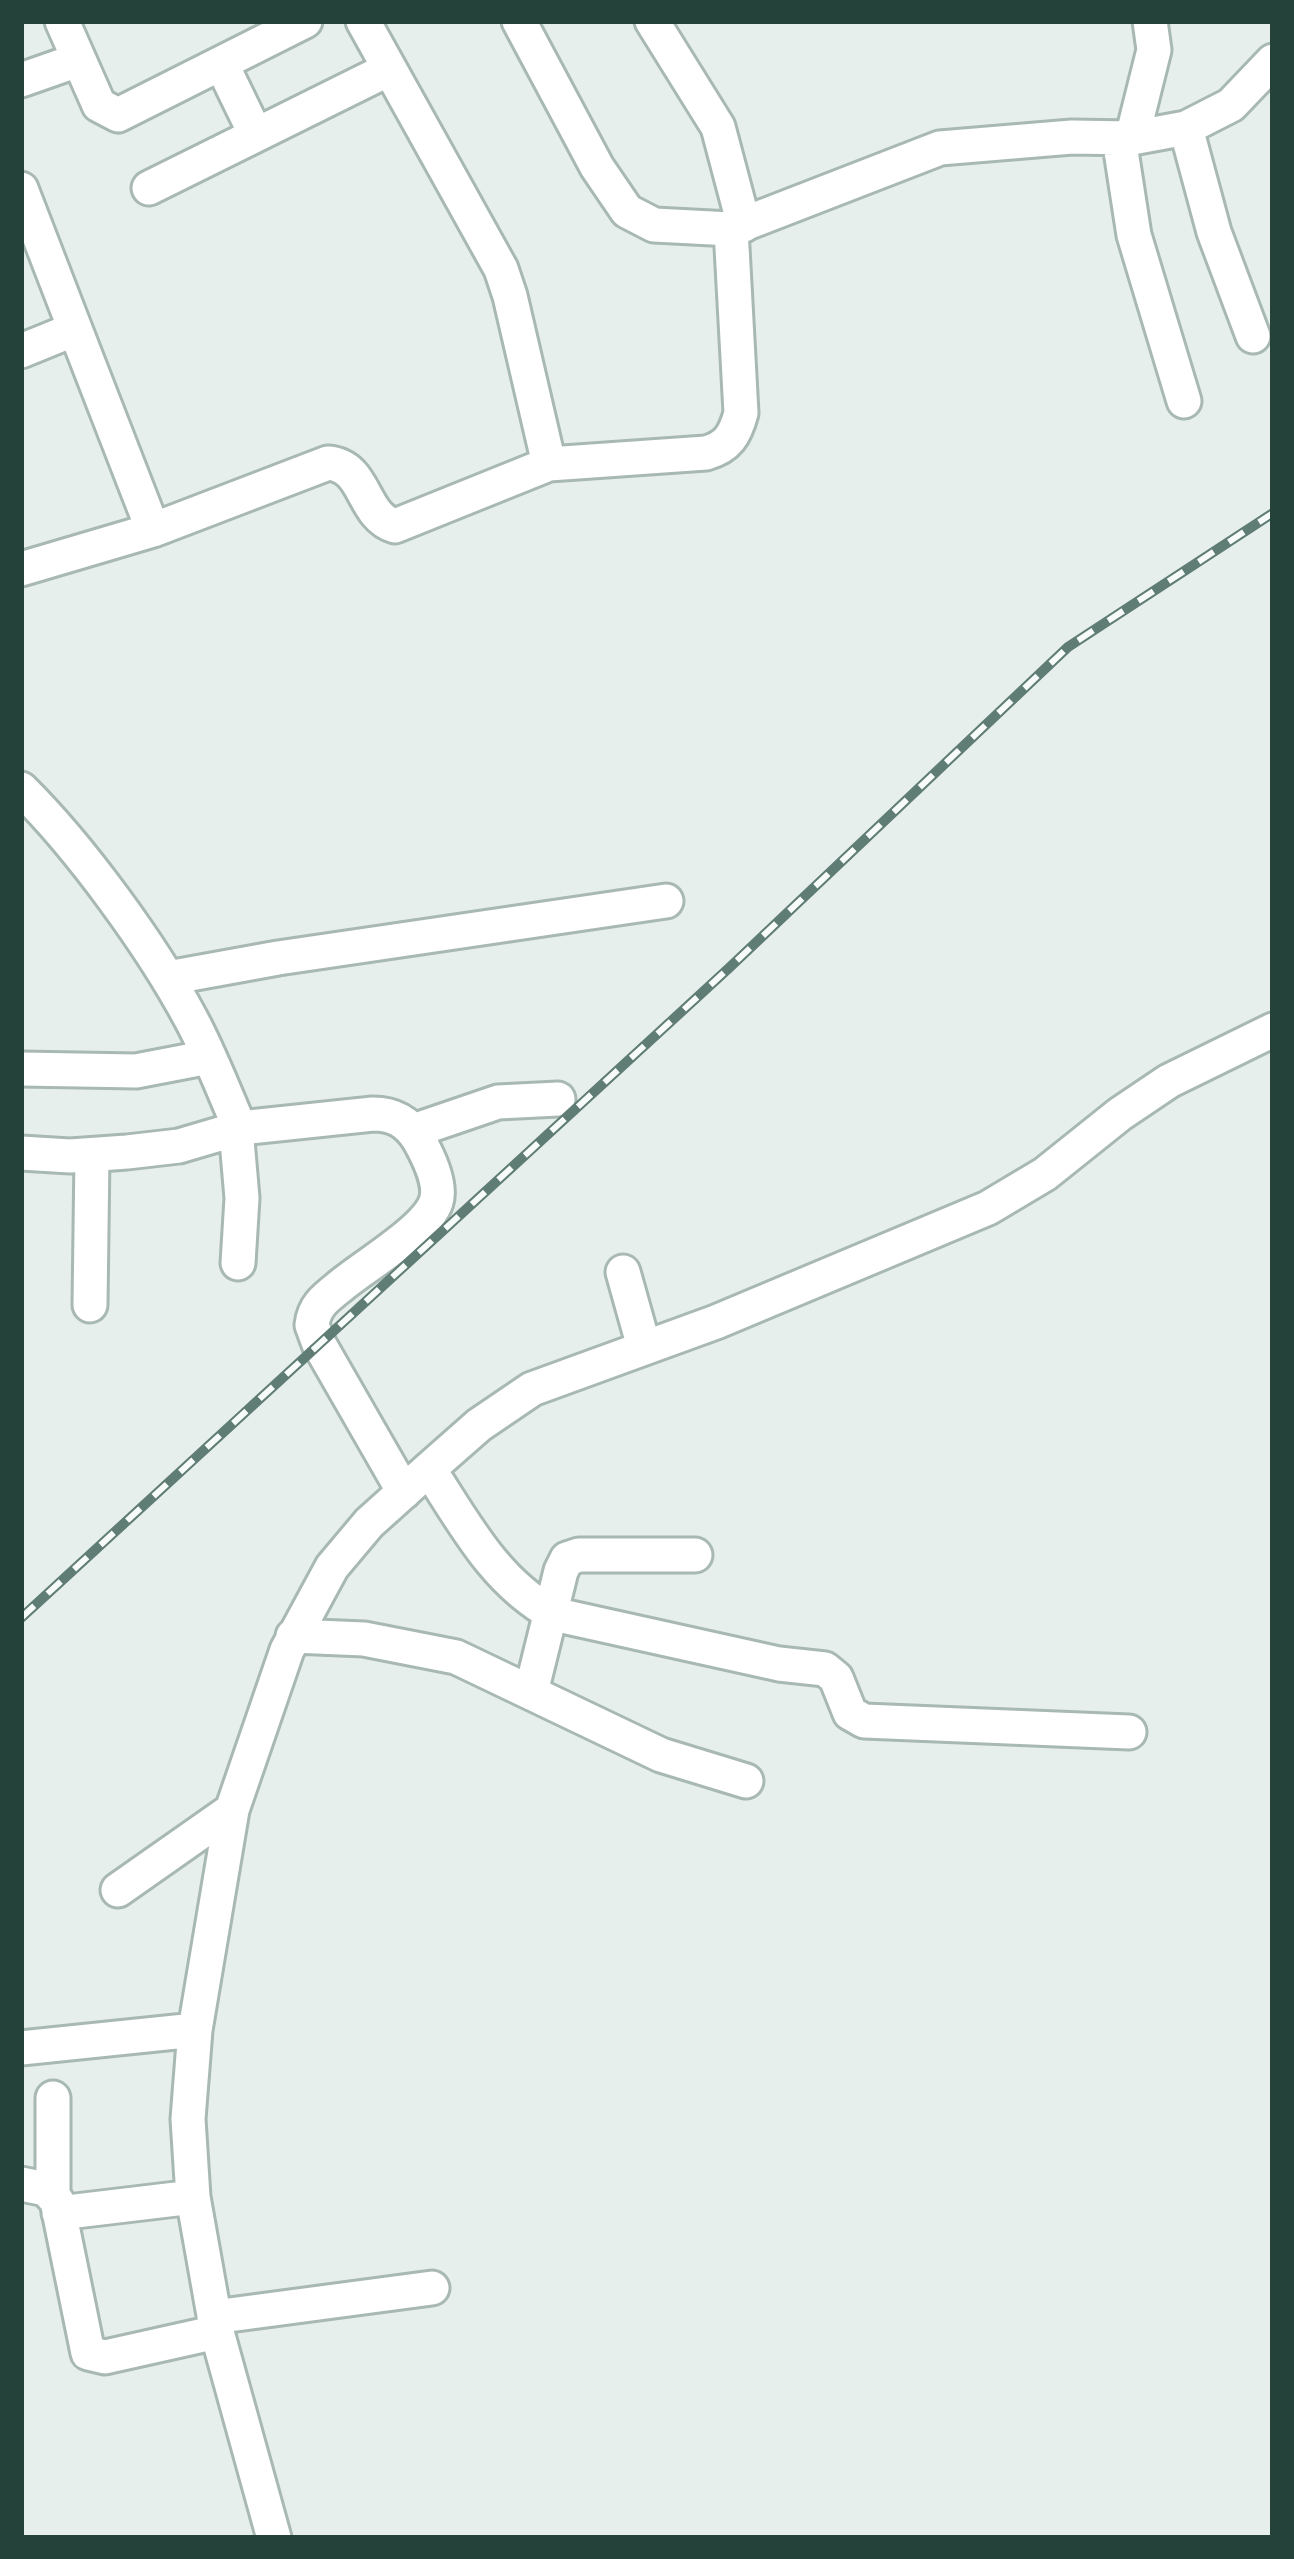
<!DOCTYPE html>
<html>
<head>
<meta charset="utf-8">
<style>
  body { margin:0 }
  #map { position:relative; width:1294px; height:2559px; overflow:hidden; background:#e6efeb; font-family:Arial,sans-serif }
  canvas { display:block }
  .frame { position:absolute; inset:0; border:24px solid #24423a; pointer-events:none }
</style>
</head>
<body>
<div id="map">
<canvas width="1294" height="2559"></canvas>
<div class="frame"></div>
</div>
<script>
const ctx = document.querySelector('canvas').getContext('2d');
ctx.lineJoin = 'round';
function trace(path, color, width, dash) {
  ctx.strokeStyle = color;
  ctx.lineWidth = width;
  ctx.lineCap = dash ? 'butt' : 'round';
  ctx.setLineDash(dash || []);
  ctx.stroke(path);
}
const minor = new Path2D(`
  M 62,21 L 99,105 L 118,115 L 305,21
  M 363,21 L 501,269 L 510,296 L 549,464 L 706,453 C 728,447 735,435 741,413 L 731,229
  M 519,21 L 597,167 L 627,211 L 654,225 L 731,229 L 940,148 L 1072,137 L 1132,138 L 1186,128 L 1231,105 L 1273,61
  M 652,21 L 718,127 L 744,225
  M 222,65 L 256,135
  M 21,80 L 78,60
  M 1186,128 L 1214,232 L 1253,336
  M 1119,138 L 1134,235 L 1184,401
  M 1132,138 L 1154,50 L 1150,21
  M 149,188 L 387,70
  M 21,189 L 75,329 L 21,351
  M 153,530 L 328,463 C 367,466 361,516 395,526 L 549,464
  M 21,569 L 153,530 L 75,329
  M 21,789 C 80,847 152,946 191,1019 C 210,1054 224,1092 240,1128
  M 168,978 L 278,958 L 666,901
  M 21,1069 L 136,1071 L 209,1057
  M 236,1129 L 242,1198 L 238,1263
  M 413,1131 L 498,1102 L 558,1099
  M 21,1153 L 70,1156 L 127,1152 L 179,1146 L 240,1128 L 373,1114 C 394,1114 408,1122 419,1140 C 428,1156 442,1184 436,1202 C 426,1231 362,1267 338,1288 C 324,1299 314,1307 312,1325 L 319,1344 L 404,1492
  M 623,1272 L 644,1347
  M 90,1305 L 92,1155
  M 429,1469 C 465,1524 494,1581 553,1614 L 779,1664 L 825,1669 L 836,1678 L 850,1713 L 864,1721 L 1129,1732
  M 293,1636 L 364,1639 L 456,1657 L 661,1755 L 746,1781
  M 531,1692 L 561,1571 L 567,1559 L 579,1555 L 695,1555
  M 118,1890 L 232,1810
  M 21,2048 L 195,2030
  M 53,2098 L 53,2195
  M 21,2184 L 46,2189 L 57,2201 L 88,2353 L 105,2357 L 217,2332
  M 59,2213 L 193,2197
  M 214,2317 L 432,2288
  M 274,2538 L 217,2332 L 193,2197 L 188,2119 L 195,2030 L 232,1810 L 287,1650 L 332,1567 L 369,1523 L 429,1469 L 479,1425 L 532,1389 L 716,1322 L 988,1208 L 1045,1174 L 1120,1114 L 1169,1081 L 1273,1030`);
trace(minor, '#a8b8b2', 39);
trace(minor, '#fff', 33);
const rail = new Path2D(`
  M 21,1618 L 729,968 L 1068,647 L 1273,513`);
trace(rail, '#5f7d75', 10);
trace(rail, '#f7fbf9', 6, [18]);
</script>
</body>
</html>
